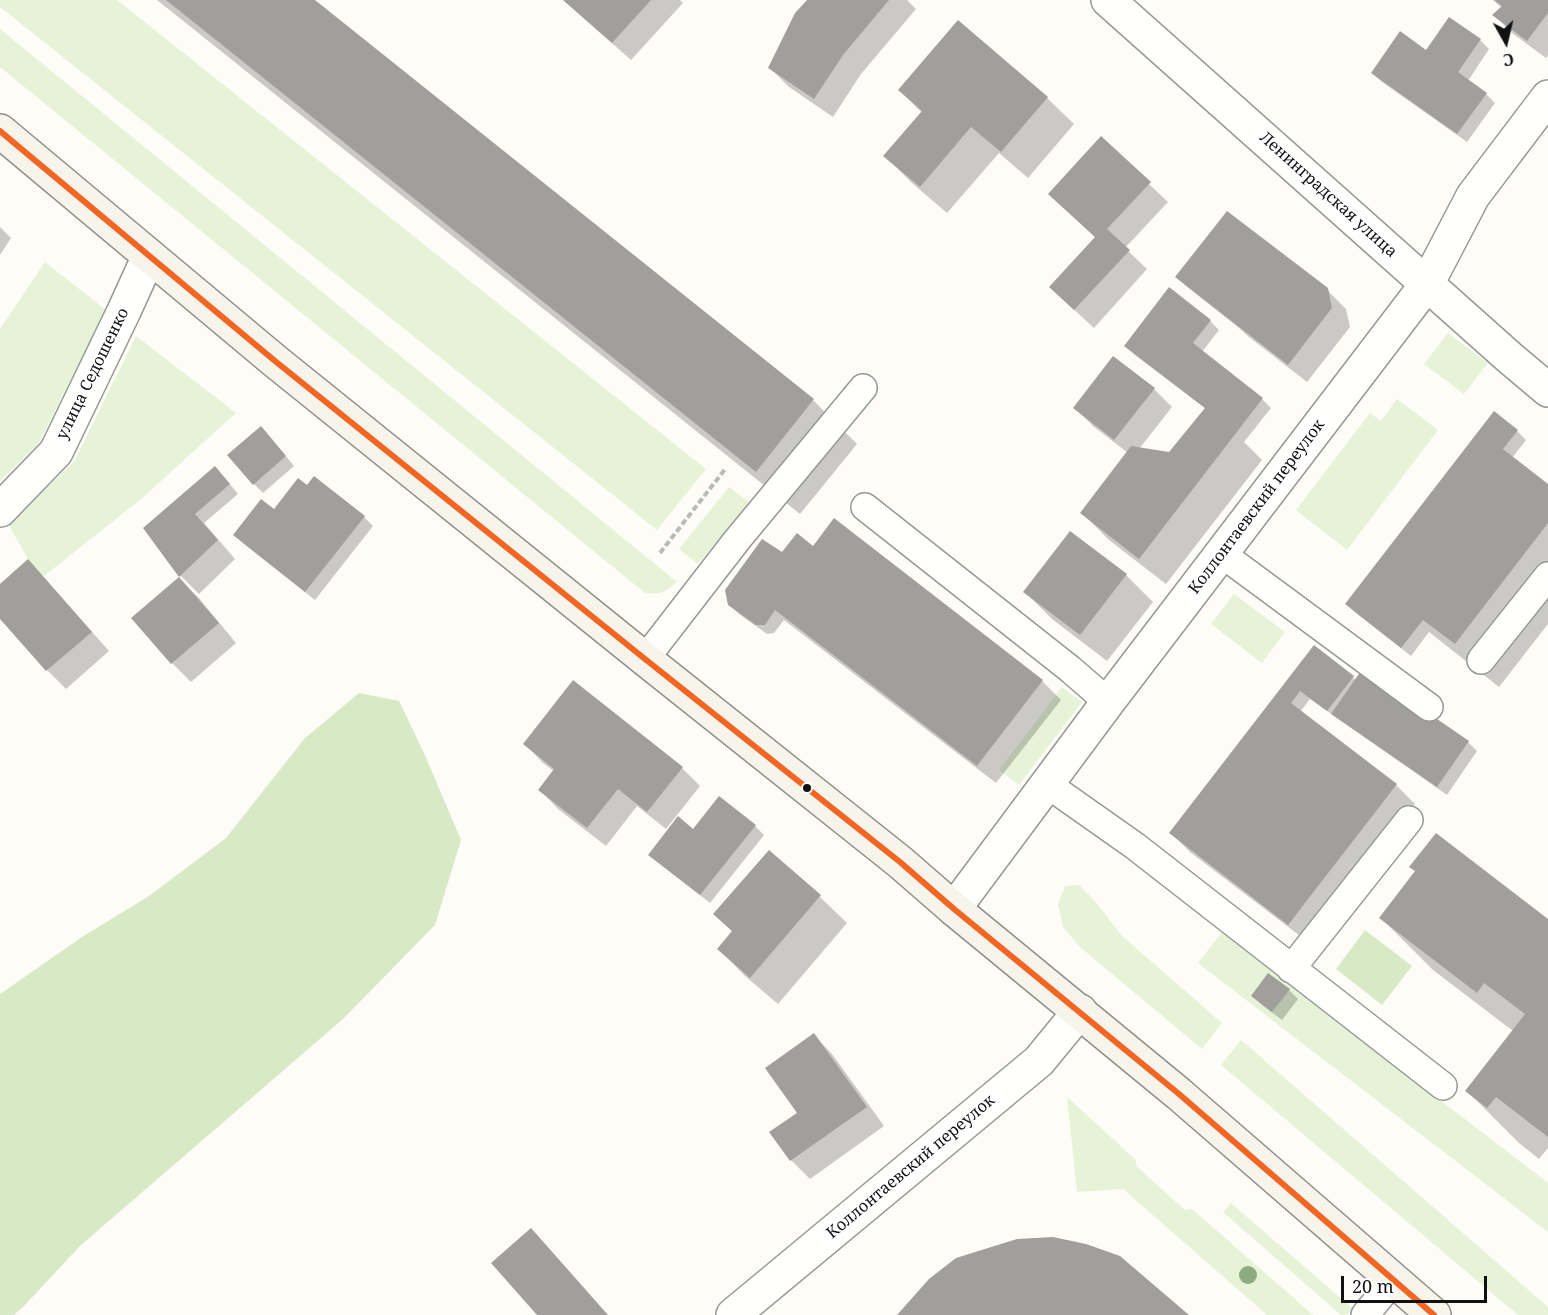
<!DOCTYPE html>
<html>
<head>
<meta charset="utf-8">
<style>
  body { margin:0 }
  #map { position:relative; width:1548px; height:1315px; overflow:hidden; background:#fdfcf7; font-family:"Noto Serif",serif }
  canvas { display:block }
  .north { position:absolute; left:1476px; top:12px; width:60px; height:60px; -webkit-text-stroke:4px #fff; paint-order:stroke; rotate:172deg; font-size:16px; font-weight:700; line-height:24px; text-align:center; color:#111 }
  .north::after { content:''; display:block; margin:auto; width:21px; height:27px; background:#111; clip-path:polygon(50% 0,100% 100%,50% 72%,0 100%) }
  .scale { position:absolute; left:1341px; top:1276px; width:146px; height:27px; box-sizing:border-box; border:3px solid #111; border-top:0; padding-left:8px; font-size:18px; line-height:21px; white-space:nowrap; color:#111; -webkit-text-stroke:4px #fff; paint-order:stroke }
</style>
</head>
<body>
<div id="map">
<canvas width="1548" height="1315"></canvas>
<div class="north">С</div>
<div class="scale">20 m</div>
</div>
<script>
const ctx = document.querySelector('canvas').getContext('2d');
ctx.lineJoin = 'round';
function fillPath(path, color) {
  ctx.fillStyle = color;
  ctx.fill(path, 'evenodd');
}
function trace(path, color, width, dash) {
  ctx.strokeStyle = color;
  ctx.lineWidth = width;
  ctx.lineCap = dash ? 'butt' : 'round';
  ctx.setLineDash(dash || []);
  ctx.stroke(path);
}
function write(font, color, halo, rows, align = 'center') {
  ctx.font = font + ' "Noto Serif",serif';
  ctx.lineWidth = 6;
  ctx.setLineDash([]);
  ctx.textBaseline = 'middle';
  ctx.strokeStyle = halo;
  ctx.fillStyle = color;
  for (const [text, x, y, turn = 0] of rows) {
    ctx.save();
    ctx.translate(x, y);
    ctx.rotate((+turn || 0) * Math.PI / 180);
    ctx.textAlign = isNaN(turn) ? turn : align;
    if (halo) ctx.strokeText(text, 0, 0);
    ctx.fillText(text, 0, 0);
    ctx.restore();
  }
}
fillPath(new Path2D(`
  M 0,0 L 117,0 L 706,469 L 657,530 L 0,7 Z
  M 0,29 L 677,582 C 665,592 661,595 645,593 L 0,67 Z
  M 45,262 L 106,310 L 38,444 L 0,481 L 0,329 Z
  M 1448,333 L 1488,363 L 1464,394 L 1424,364 Z
  M 136,336 L 236,413 L 141,499 L 34,584 L 28,559 L 8,524 L 74,462 Z
  M 1397,399 L 1438,430 L 1347,550 L 1296,510 L 1370,413 L 1381,421 Z
  M 729,487 L 749,502 L 698,564 L 679,549 Z
  M 1234,594 L 1285,632 L 1262,663 L 1211,624 Z
  M 1062,687 L 1082,702 L 1019,785 L 999,770 Z
  M 1079,885 L 1095,901 L 1122,936 L 1222,1023 L 1202,1049 L 1080,947 L 1063,927 L 1058,904 L 1065,886 Z
  M 1222,932 L 1548,1183 L 1548,1232 L 1198,963 Z
  M 1241,1040 L 1548,1307 L 1548,1315 L 1518,1315 L 1221,1065 Z
  M 1067,1097 L 1136,1160 L 1136,1166 L 1185,1210 L 1192,1209 L 1313,1315 L 1267,1315 L 1123,1189 L 1077,1192 Z
  M 1231,1203 L 1352,1308 L 1347,1315 L 1341,1315 L 1223,1212 Z`), '#e7f3d7');
fillPath(new Path2D(`
  M 359,693 L 399,701 L 424,753 L 461,840 L 435,925 L 343,1019 L 81,1245 L 23,1307 L 14,1315 L 0,1315 L 0,994 L 82,937 L 149,896 L 226,838 L 305,738 Z
  M 1365,930 L 1412,966 L 1382,1005 L 1336,969 Z`), '#d8eac5');
fillPath(new Path2D(`
  M 157,0 L 312,0 L 813,400 L 857,444 L 800,514 Z
  M 563,0 L 680,0 L 683,3 L 631,60 Z
  M 809,0 L 907,0 L 916,9 L 861,74 L 833,117 L 789,87 L 770,68 Z
  M 1493,0 L 1548,0 L 1548,55 L 1546,58 L 1512,33 L 1494,15 L 1502,8 Z
  M 1450,19 L 1480,40 L 1489,49 L 1468,81 L 1486,94 L 1495,103 L 1467,142 L 1382,82 L 1372,73 L 1427,52 Z
  M 900,90 L 1047,98 L 1074,124 L 1028,178 L 999,153 L 947,213 L 912,183 L 885,156 L 922,113 Z
  M 1101,139 L 1168,202 L 1125,248 L 1147,269 L 1094,328 L 1069,305 L 1096,238 L 1050,194 Z
  M 0,227 L 11,238 L 0,255 Z
  M 1177,277 L 1327,290 L 1346,309 L 1350,327 L 1307,382 L 1249,337 L 1239,328 L 1186,286 Z
  M 1169,289 L 1210,321 L 1219,330 L 1202,352 L 1262,399 L 1271,408 L 1244,442 L 1262,460 L 1166,584 L 1109,540 L 1082,513 L 1128,453 L 1093,426 L 1075,408 L 1154,389 L 1172,407 L 1139,449 L 1170,454 L 1206,409 L 1135,355 L 1126,346 Z
  M 1517,431 L 1526,440 L 1512,458 L 1548,486 L 1548,624 L 1499,687 L 1429,632 L 1411,656 L 1356,613 L 1347,604 Z
  M 270,437 L 294,466 L 263,493 L 254,484 Z
  M 224,477 L 238,494 L 204,523 L 235,559 L 199,594 L 181,576 L 145,529 Z
  M 307,487 L 364,517 L 373,526 L 315,600 L 244,544 L 235,535 L 275,511 Z
  M 834,520 L 1042,681 L 1061,700 L 996,783 L 784,620 L 774,633 L 767,634 L 739,614 L 729,604 L 814,548 Z
  M 28,561 L 46,580 L 109,651 L 66,689 L 47,670 L 0,617 L 0,586 Z
  M 1126,575 L 1153,602 L 1107,661 L 1052,619 L 1025,592 Z
  M 179,579 L 198,597 L 236,643 L 191,682 L 172,663 L 133,618 Z
  M 1314,648 L 1356,680 L 1363,670 L 1468,742 L 1477,751 L 1447,795 L 1310,699 L 1300,712 L 1396,785 L 1415,804 L 1308,942 L 1190,852 L 1171,833 Z
  M 525,744 L 682,768 L 700,786 L 666,829 L 637,806 L 606,846 L 558,809 L 540,790 L 555,772 L 543,763 Z
  M 720,798 L 755,826 L 764,835 L 710,903 L 659,863 L 694,831 Z
  M 769,852 L 820,897 L 847,923 L 778,1004 L 745,976 L 719,949 L 733,932 L 715,914 Z
  M 1381,918 L 1548,921 L 1548,1148 L 1539,1159 L 1519,1143 L 1467,1091 L 1513,1031 L 1433,970 Z
  M 1289,990 L 1298,999 L 1282,1020 L 1262,1005 L 1253,996 Z
  M 814,1035 L 832,1054 L 884,1126 L 810,1179 L 791,1160 L 772,1133 L 799,1113 Z`), '#0003');
fillPath(new Path2D(`
  M 166,0 L 315,0 L 814,399 L 756,472 Z
  M 563,0 L 651,0 L 612,43 Z
  M 807,0 L 889,0 L 843,55 L 814,99 L 768,68 L 795,13 Z
  M 1494,0 L 1548,0 L 1548,13 L 1527,41 L 1492,15 L 1502,6 Z
  M 1449,17 L 1481,39 L 1458,72 L 1487,93 L 1457,134 L 1371,73 L 1400,31 L 1426,50 Z
  M 958,20 L 1048,97 L 1001,152 L 971,127 L 920,187 L 883,156 L 922,111 L 898,90 Z
  M 1101,136 L 1151,182 L 1107,229 L 1130,250 L 1074,310 L 1049,287 L 1095,237 L 1048,194 Z
  M 1227,211 L 1328,288 L 1332,308 L 1288,365 L 1175,277 Z
  M 1169,287 L 1211,320 L 1193,343 L 1263,398 L 1139,559 L 1080,513 L 1131,446 L 1169,452 L 1205,408 L 1124,346 Z
  M 1113,356 L 1155,388 L 1114,440 L 1073,408 Z
  M 1494,411 L 1518,430 L 1503,449 L 1548,484 L 1548,523 L 1455,644 L 1423,620 L 1401,648 L 1345,604 Z
  M 261,426 L 286,456 L 253,485 L 227,455 Z
  M 215,466 L 230,484 L 195,514 L 218,540 L 179,577 L 143,528 Z
  M 314,476 L 365,516 L 305,592 L 233,535 L 261,499 L 274,509 L 298,478 L 307,485 Z
  M 834,518 L 1043,680 L 977,766 L 775,610 L 765,625 L 756,625 L 728,605 L 725,590 L 762,539 L 782,552 L 797,533 L 813,546 Z
  M 1070,531 L 1127,574 L 1080,635 L 1023,592 Z
  M 28,559 L 92,632 L 46,671 L 0,619 L 0,584 Z
  M 179,577 L 219,623 L 171,664 L 131,618 Z
  M 1314,645 L 1354,676 L 1327,711 L 1300,691 L 1291,703 L 1397,784 L 1288,925 L 1169,833 Z
  M 1363,668 L 1469,741 L 1437,787 L 1331,714 Z
  M 573,680 L 683,767 L 647,812 L 618,789 L 587,828 L 538,790 L 554,769 L 523,744 Z
  M 719,796 L 756,825 L 700,895 L 648,855 L 678,816 L 693,829 Z
  M 1436,833 L 1548,919 L 1548,1137 L 1496,1097 L 1487,1108 L 1465,1091 L 1525,1014 L 1484,983 L 1477,993 L 1379,918 L 1415,871 L 1409,867 Z
  M 769,850 L 821,895 L 750,978 L 717,949 L 732,931 L 713,914 Z
  M 1268,973 L 1290,989 L 1272,1012 L 1251,996 Z
  M 814,1033 L 867,1107 L 790,1161 L 769,1132 L 797,1113 L 765,1068 Z
  M 531,1228 L 608,1315 L 537,1315 L 491,1263 Z
  M 1053,1237 L 1086,1244 L 1120,1256 L 1189,1315 L 897,1315 L 929,1279 L 956,1258 L 1017,1239 Z`), '#a19f9c');
const service = new Path2D(`
  M 865,507 L 1070,669 L 1108,702
  M 1222,554 L 1429,707
  M 645,659 L 737,540 L 863,388
  M 1481,660 L 1548,576
  M 1047,784 L 1135,846 L 1443,1086
  M 1291,969 L 1409,820
  M 1365,1315 L 1393,1281`);
const minor = new Path2D(`
  M 1108,0 L 1510,358 L 1548,390
  M 0,510 L 56,452 L 124,311 L 149,256
  M 954,909 L 1108,702 L 1427,284 L 1473,196 L 1548,97
  M 733,1315 L 1039,1061 L 1080,1011`);
const secondary = new Path2D(`
  M 0,131 L 275,361 L 645,659 L 900,862 L 954,909 L 1179,1094 L 1434,1315`);
trace(service, '#979795', 30);
trace(minor, '#979795', 36);
trace(secondary, '#8e8d8b', 36);
trace(new Path2D(`
  M 660,553 L 726,468`), '#b9b9b8', 4, [6, 3]);
trace(service, '#fffffe', 27);
trace(minor, '#fffffe', 33);
trace(secondary, '#f6f4eb', 33);
trace(new Path2D(`
  M 0,131 L 275,361 L 645,659 L 900,862 L 954,909 L 1179,1094 L 1434,1315`), '#f26522', 6);
ctx.fillStyle = '#8cac80';
for (const [x, y] of [
  [1248,1275]
]) {
  ctx.beginPath();
  ctx.arc(x, y, 9, 0, 2 * Math.PI);
  ctx.fill();
}
for (const [x, y, r, color] of [
  [807,788,5,"#111"]
]) {
  const dot = new Path2D();
  dot.arc(x, y, r, 0, 2 * Math.PI);
  ctx.fillStyle = color;
  ctx.fill(dot);
  trace(dot, '#fff', 2);
}
write('16px', '#111', '#fff', [
  ["Ленинградская улица",1328,195,42],
  ["улица Седошенко",93,374,-64],
  ["Коллонтаевский переулок",1257,507,-53],
  ["Коллонтаевский переулок",911,1167,-40]
]);
</script>
</body>
</html>
